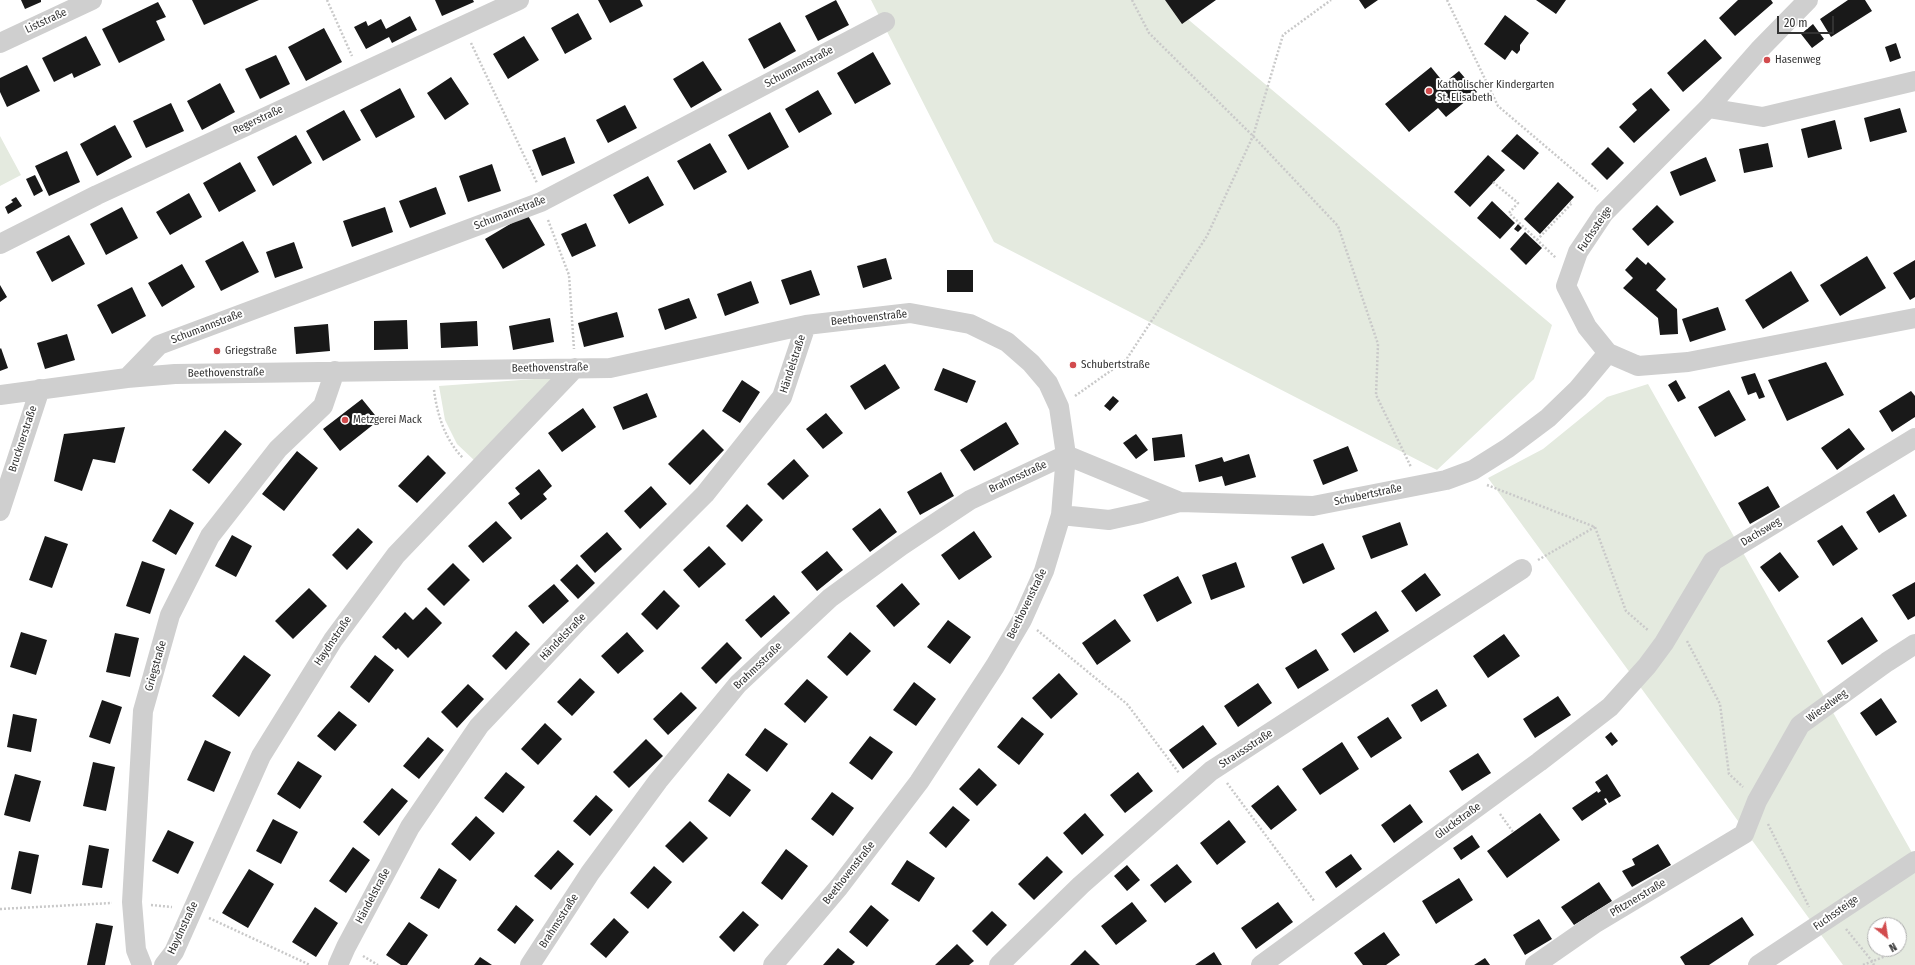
<!DOCTYPE html>
<html>
<head>
<meta charset="utf-8">
<style>
  body { margin:0 }
  #map { position:relative; width:1915px; height:965px; overflow:hidden; background:#fff; font-family:"Fira Sans Condensed",sans-serif }
  canvas { display:block }
  .north { position:absolute; left:1867px; top:917px; width:40px; height:40px; box-sizing:border-box; background:#fff; border:1px solid #adadad; border-radius:50%; rotate:150deg; font-size:11px; font-weight:700; line-height:16px; text-align:center; color:#323232 }
  .north::after { content:''; display:block; margin:auto; width:14px; height:18px; background:#d24b4d; clip-path:polygon(50% 0,100% 100%,50% 72%,0 100%) }
  .scale { position:absolute; left:1777px; top:16px; width:57px; height:18px; box-sizing:border-box; border:2px solid #323232; border-top:0; padding-left:5px; font-size:12px; line-height:14px; white-space:nowrap; color:#323232; -webkit-text-stroke:3px #fff; paint-order:stroke }
</style>
</head>
<body>
<div id="map">
<canvas width="1915" height="965"></canvas>
<div class="north">N</div>
<div class="scale">20 m</div>
</div>
<script>
const ctx = document.querySelector('canvas').getContext('2d');
ctx.lineJoin = 'round';
function fillPath(path, color) {
  ctx.fillStyle = color;
  ctx.fill(path, 'evenodd');
}
function trace(path, color, width, dash) {
  ctx.strokeStyle = color;
  ctx.lineWidth = width;
  ctx.lineCap = dash ? 'butt' : 'round';
  ctx.setLineDash(dash || []);
  ctx.stroke(path);
}
function write(font, color, halo, rows, align = 'center') {
  ctx.font = font + ' "Fira Sans Condensed",sans-serif';
  ctx.lineWidth = 4;
  ctx.setLineDash([]);
  ctx.textBaseline = 'middle';
  ctx.strokeStyle = halo;
  ctx.fillStyle = color;
  for (const [text, x, y, turn = 0] of rows) {
    ctx.save();
    ctx.translate(x, y);
    ctx.rotate((+turn || 0) * Math.PI / 180);
    ctx.textAlign = isNaN(turn) ? turn : align;
    if (halo) ctx.strokeText(text, 0, 0);
    ctx.fillText(text, 0, 0);
    ctx.restore();
  }
}
fillPath(new Path2D(`
  M 871,0 L 1165,0 L 1552,325 L 1534,379 L 1437,470 L 994,242 Z
  M 0,136 L 21,175 L 0,186 Z
  M 562,377 L 475,461 L 457,444 L 445,420 L 439,386 Z
  M 1648,384 L 1915,858 L 1915,965 L 1843,965 L 1488,478 L 1543,449 L 1607,397 ZM 1875,925 L 1899,925 L 1899,949 L 1875,949 Z`), '#e4eadf');
fillPath(new Path2D(`
  M 21,0 L 41,0 L 41,2 L 25,9 Z
  M 192,0 L 259,0 L 204,25 Z
  M 435,0 L 473,0 L 474,2 L 442,16 Z
  M 598,0 L 640,0 L 643,6 L 610,23 Z
  M 836,0 L 849,25 L 818,41 L 805,16 Z
  M 1165,0 L 1216,0 L 1182,24 Z
  M 1359,0 L 1378,0 L 1365,9 Z
  M 1536,0 L 1566,0 L 1556,14 Z
  M 1738,0 L 1771,0 L 1773,3 L 1735,36 L 1719,18 Z
  M 1848,0 L 1865,0 L 1872,11 L 1831,37 L 1820,19 Z
  M 158,2 L 166,17 L 156,21 L 165,40 L 119,63 L 102,29 Z
  M 578,13 L 592,39 L 565,54 L 551,28 Z
  M 1505,15 L 1529,33 L 1520,45 L 1520,50 L 1517,54 L 1512,50 L 1505,60 L 1484,44 Z
  M 410,16 L 417,30 L 392,43 L 389,37 L 366,49 L 354,27 L 366,21 L 368,26 L 381,19 L 386,29 Z
  M 780,22 L 796,51 L 764,69 L 748,39 Z
  M 1813,24 L 1824,39 L 1812,48 L 1801,34 Z
  M 324,28 L 342,62 L 306,81 L 288,47 Z
  M 86,36 L 101,65 L 74,78 L 72,73 L 54,82 L 42,58 Z
  M 524,36 L 539,60 L 508,79 L 493,54 Z
  M 1705,39 L 1722,58 L 1683,92 L 1667,73 Z
  M 1896,43 L 1901,58 L 1890,62 L 1885,47 Z
  M 873,52 L 891,84 L 855,104 L 837,73 Z
  M 276,55 L 290,84 L 260,99 L 245,69 Z
  M 703,61 L 722,90 L 691,108 L 673,79 Z
  M 27,65 L 40,91 L 7,107 L 0,92 L 0,78 Z
  M 1431,67 L 1444,83 L 1459,71 L 1477,92 L 1446,117 L 1438,108 L 1409,132 L 1385,104 Z
  M 451,77 L 469,104 L 445,120 L 427,93 Z
  M 220,83 L 235,112 L 202,130 L 187,101 Z
  M 400,88 L 415,117 L 376,138 L 360,110 Z
  M 1651,88 L 1670,110 L 1634,143 L 1619,127 L 1637,110 L 1632,104 Z
  M 818,90 L 832,114 L 799,133 L 785,109 Z
  M 171,103 L 184,131 L 146,148 L 133,121 Z
  M 625,105 L 637,128 L 608,143 L 596,120 Z
  M 1900,108 L 1907,132 L 1870,142 L 1864,118 Z
  M 344,110 L 361,140 L 323,161 L 306,131 Z
  M 770,112 L 789,147 L 748,170 L 728,135 Z
  M 1835,120 L 1842,149 L 1808,158 L 1801,129 Z
  M 115,125 L 132,157 L 97,176 L 80,144 Z
  M 1517,134 L 1539,153 L 1524,170 L 1501,151 Z
  M 296,135 L 312,163 L 273,186 L 257,157 Z
  M 565,137 L 575,163 L 542,176 L 532,150 Z
  M 710,143 L 727,172 L 694,190 L 677,161 Z
  M 1768,143 L 1773,167 L 1744,173 L 1739,149 Z
  M 1608,147 L 1624,163 L 1607,180 L 1591,164 Z
  M 67,151 L 80,182 L 49,196 L 35,166 Z
  M 1488,155 L 1505,170 L 1470,207 L 1454,192 Z
  M 1706,157 L 1716,181 L 1680,196 L 1670,172 Z
  M 240,162 L 256,191 L 219,212 L 203,183 Z
  M 492,164 L 501,191 L 468,202 L 459,176 Z
  M 35,175 L 43,191 L 34,196 L 26,179 Z
  M 648,176 L 664,205 L 629,224 L 613,195 Z
  M 1558,182 L 1574,197 L 1540,234 L 1524,219 Z
  M 436,187 L 446,214 L 410,228 L 399,201 Z
  M 189,193 L 202,217 L 170,235 L 156,212 Z
  M 16,197 L 22,206 L 8,214 L 5,207 L 13,202 L 11,200 Z
  M 1492,201 L 1515,223 L 1500,239 L 1477,218 Z
  M 1657,205 L 1674,222 L 1648,246 L 1632,229 Z
  M 122,207 L 138,238 L 106,255 L 90,224 Z
  M 385,207 L 393,232 L 352,247 L 343,221 Z
  M 527,214 L 545,245 L 503,269 L 485,239 Z
  M 586,223 L 596,246 L 572,257 L 561,234 Z
  M 1518,224 L 1522,228 L 1518,232 L 1514,229 Z
  M 1525,232 L 1542,248 L 1526,265 L 1510,249 Z
  M 69,235 L 85,264 L 52,282 L 36,252 Z
  M 243,241 L 259,272 L 221,291 L 205,261 Z
  M 294,242 L 303,268 L 275,278 L 266,252 Z
  M 1867,256 L 1886,288 L 1840,316 L 1820,285 Z
  M 1637,257 L 1646,265 L 1648,262 L 1666,279 L 1656,290 L 1677,309 L 1678,334 L 1660,335 L 1658,318 L 1623,288 L 1633,278 L 1625,270 Z
  M 886,258 L 892,279 L 863,288 L 857,266 Z
  M 1915,260 L 1915,297 L 1910,300 L 1893,273 Z
  M 182,264 L 195,287 L 162,307 L 148,283 Z
  M 811,270 L 820,295 L 790,305 L 781,280 Z
  M 947,270 L 973,270 L 973,292 L 947,292 Z
  M 1791,271 L 1809,301 L 1763,329 L 1745,300 Z
  M 751,281 L 759,303 L 725,316 L 717,294 Z
  M 0,285 L 7,297 L 0,302 Z
  M 132,287 L 146,316 L 112,334 L 97,305 Z
  M 689,298 L 697,318 L 665,330 L 658,309 Z
  M 1718,307 L 1726,330 L 1690,342 L 1682,319 Z
  M 617,312 L 624,337 L 584,347 L 578,323 Z
  M 550,318 L 554,342 L 513,350 L 509,326 Z
  M 407,320 L 408,349 L 374,350 L 374,321 Z
  M 477,321 L 478,346 L 441,348 L 440,323 Z
  M 328,324 L 330,351 L 296,354 L 294,327 Z
  M 67,334 L 75,360 L 45,369 L 37,343 Z
  M 1,348 L 8,368 L 0,371 L 0,349 Z
  M 1826,362 L 1844,395 L 1787,421 L 1768,380 Z
  M 885,364 L 900,388 L 865,410 L 850,386 Z
  M 943,368 L 976,381 L 967,403 L 934,390 Z
  M 1755,373 L 1765,397 L 1759,399 L 1756,392 L 1748,395 L 1741,377 Z
  M 742,380 L 760,392 L 740,423 L 722,411 Z
  M 1676,380 L 1686,398 L 1678,402 L 1668,385 Z
  M 1729,390 L 1746,420 L 1715,437 L 1698,407 Z
  M 1911,391 L 1915,396 L 1915,417 L 1892,432 L 1879,411 Z
  M 647,393 L 657,417 L 623,430 L 613,407 Z
  M 1113,396 L 1119,401 L 1110,411 L 1104,406 Z
  M 362,399 L 379,420 L 340,451 L 323,429 Z
  M 583,408 L 596,427 L 562,452 L 548,433 Z
  M 826,413 L 843,433 L 823,449 L 806,429 Z
  M 1006,422 L 1019,444 L 974,471 L 960,450 Z
  M 125,427 L 115,463 L 93,459 L 82,491 L 54,481 L 64,434 Z
  M 1849,428 L 1865,449 L 1837,470 L 1821,448 Z
  M 703,429 L 724,450 L 690,485 L 668,464 Z
  M 225,430 L 242,444 L 209,484 L 192,470 Z
  M 1136,434 L 1148,450 L 1136,459 L 1123,443 Z
  M 1182,434 L 1185,457 L 1154,461 L 1152,438 Z
  M 1348,446 L 1358,471 L 1323,485 L 1313,460 Z
  M 297,451 L 318,468 L 284,511 L 262,494 Z
  M 1249,454 L 1256,477 L 1225,486 L 1222,476 L 1199,482 L 1195,465 L 1222,457 L 1224,462 Z
  M 428,455 L 446,473 L 417,503 L 398,486 Z
  M 794,459 L 809,476 L 783,500 L 767,484 Z
  M 539,469 L 552,486 L 543,494 L 547,499 L 521,520 L 508,503 L 520,494 L 515,488 Z
  M 941,472 L 954,496 L 920,515 L 907,492 Z
  M 651,486 L 667,504 L 640,529 L 624,511 Z
  M 1768,486 L 1780,507 L 1750,524 L 1738,503 Z
  M 1894,494 L 1907,516 L 1879,533 L 1866,512 Z
  M 747,504 L 763,520 L 742,542 L 726,526 Z
  M 880,508 L 897,532 L 870,552 L 852,529 Z
  M 170,509 L 194,523 L 176,555 L 152,541 Z
  M 496,521 L 512,538 L 483,563 L 468,546 Z
  M 1400,522 L 1408,545 L 1371,559 L 1362,536 Z
  M 1842,525 L 1858,549 L 1833,566 L 1817,541 Z
  M 358,528 L 373,542 L 347,570 L 332,555 Z
  M 974,531 L 992,557 L 959,580 L 941,555 Z
  M 607,532 L 622,549 L 595,573 L 580,556 Z
  M 232,535 L 252,546 L 236,577 L 215,566 Z
  M 45,536 L 68,544 L 52,588 L 29,580 Z
  M 1323,543 L 1335,569 L 1303,584 L 1291,557 Z
  M 709,546 L 726,564 L 699,588 L 683,570 Z
  M 827,551 L 843,570 L 817,591 L 801,572 Z
  M 1780,552 L 1799,577 L 1779,592 L 1760,567 Z
  M 142,561 L 165,569 L 150,614 L 126,606 Z
  M 1236,562 L 1245,587 L 1211,600 L 1202,575 Z
  M 453,563 L 470,580 L 444,606 L 427,589 Z
  M 577,564 L 595,583 L 578,599 L 560,580 Z
  M 1425,573 L 1441,595 L 1416,612 L 1401,591 Z
  M 1178,576 L 1192,603 L 1157,622 L 1143,595 Z
  M 1915,582 L 1915,616 L 1908,620 L 1892,595 Z
  M 902,583 L 920,604 L 894,627 L 876,606 Z
  M 554,584 L 569,601 L 543,624 L 528,606 Z
  M 309,588 L 327,606 L 293,639 L 275,621 Z
  M 664,590 L 680,606 L 657,630 L 641,614 Z
  M 774,595 L 790,613 L 761,638 L 745,620 Z
  M 426,607 L 442,623 L 408,658 L 398,648 L 396,650 L 382,637 L 405,612 L 413,620 Z
  M 1376,611 L 1389,631 L 1354,653 L 1341,634 Z
  M 1862,617 L 1878,641 L 1842,665 L 1827,641 Z
  M 1115,619 L 1131,641 L 1097,665 L 1082,643 Z
  M 948,620 L 971,637 L 950,664 L 927,647 Z
  M 516,631 L 530,644 L 506,670 L 492,656 Z
  M 21,632 L 47,640 L 36,675 L 10,667 Z
  M 627,632 L 644,651 L 618,674 L 601,656 Z
  M 850,632 L 871,651 L 847,676 L 827,657 Z
  M 115,633 L 139,638 L 130,677 L 106,672 Z
  M 1504,634 L 1520,656 L 1488,678 L 1473,656 Z
  M 727,642 L 742,658 L 716,684 L 701,668 Z
  M 1316,649 L 1329,670 L 1298,689 L 1285,668 Z
  M 244,655 L 271,675 L 239,717 L 212,696 Z
  M 375,655 L 394,670 L 369,703 L 350,687 Z
  M 1059,673 L 1078,694 L 1051,719 L 1032,698 Z
  M 580,678 L 595,692 L 572,716 L 557,702 Z
  M 807,679 L 828,697 L 805,723 L 784,704 Z
  M 914,682 L 936,699 L 916,726 L 893,710 Z
  M 1258,683 L 1272,703 L 1238,727 L 1224,706 Z
  M 468,684 L 484,699 L 457,728 L 441,712 Z
  M 1437,689 L 1447,706 L 1421,722 L 1411,705 Z
  M 681,692 L 697,708 L 668,735 L 653,719 Z
  M 1558,696 L 1571,715 L 1535,738 L 1523,719 Z
  M 1881,698 L 1897,722 L 1876,736 L 1860,713 Z
  M 102,700 L 122,707 L 110,744 L 89,737 Z
  M 339,711 L 357,725 L 335,751 L 317,736 Z
  M 13,714 L 37,719 L 31,752 L 7,747 Z
  M 1022,717 L 1044,734 L 1019,765 L 997,747 Z
  M 1388,717 L 1402,738 L 1371,758 L 1357,737 Z
  M 545,723 L 562,739 L 538,765 L 521,749 Z
  M 1203,725 L 1217,744 L 1183,769 L 1169,750 Z
  M 765,728 L 788,744 L 767,772 L 745,755 Z
  M 1611,732 L 1618,741 L 1612,746 L 1605,737 Z
  M 870,736 L 893,752 L 872,780 L 849,763 Z
  M 428,737 L 444,750 L 419,779 L 403,766 Z
  M 646,739 L 663,756 L 629,788 L 613,772 Z
  M 205,740 L 231,752 L 214,792 L 187,780 Z
  M 1342,742 L 1359,769 L 1320,795 L 1302,769 Z
  M 1478,753 L 1491,773 L 1462,791 L 1449,771 Z
  M 298,761 L 322,776 L 300,809 L 277,794 Z
  M 93,762 L 115,767 L 106,811 L 83,806 Z
  M 979,768 L 997,785 L 977,806 L 959,789 Z
  M 506,772 L 525,787 L 503,813 L 484,798 Z
  M 1138,772 L 1153,791 L 1125,813 L 1110,795 Z
  M 728,773 L 751,790 L 730,817 L 708,801 Z
  M 15,774 L 41,781 L 30,822 L 4,815 Z
  M 1607,774 L 1621,796 L 1609,803 L 1606,798 L 1604,799 L 1607,804 L 1582,821 L 1572,808 L 1597,791 L 1598,793 L 1601,791 L 1595,782 Z
  M 1278,785 L 1297,810 L 1271,830 L 1251,806 Z
  M 392,788 L 408,801 L 379,836 L 363,822 Z
  M 832,792 L 854,808 L 833,836 L 811,819 Z
  M 596,795 L 613,810 L 590,836 L 573,821 Z
  M 1410,804 L 1423,822 L 1394,843 L 1381,825 Z
  M 953,806 L 970,820 L 946,848 L 929,833 Z
  M 1085,813 L 1104,835 L 1082,855 L 1063,833 Z
  M 1540,813 L 1560,840 L 1507,878 L 1487,851 Z
  M 476,816 L 495,833 L 470,861 L 451,844 Z
  M 273,819 L 298,832 L 281,864 L 256,851 Z
  M 1229,820 L 1246,842 L 1217,865 L 1200,843 Z
  M 690,821 L 708,838 L 683,863 L 665,846 Z
  M 168,830 L 194,842 L 178,874 L 152,861 Z
  M 1472,835 L 1480,847 L 1461,860 L 1453,848 Z
  M 1658,844 L 1671,865 L 1632,887 L 1622,871 L 1635,865 L 1632,859 Z
  M 89,845 L 109,849 L 102,888 L 82,885 Z
  M 353,847 L 370,860 L 346,893 L 329,881 Z
  M 786,849 L 808,866 L 782,900 L 761,883 Z
  M 558,850 L 574,864 L 551,890 L 534,876 Z
  M 19,851 L 39,855 L 31,894 L 11,889 Z
  M 1351,854 L 1362,869 L 1336,888 L 1325,872 Z
  M 1047,856 L 1063,872 L 1034,900 L 1018,884 Z
  M 907,860 L 935,878 L 919,902 L 891,884 Z
  M 1177,864 L 1192,882 L 1165,903 L 1150,885 Z
  M 1127,865 L 1140,880 L 1127,891 L 1114,876 Z
  M 654,866 L 672,882 L 648,909 L 630,893 Z
  M 439,868 L 457,880 L 439,909 L 420,898 Z
  M 249,869 L 274,884 L 248,928 L 222,913 Z
  M 1459,878 L 1473,900 L 1436,924 L 1422,901 Z
  M 1599,882 L 1612,901 L 1574,925 L 1561,907 Z
  M 1132,902 L 1147,921 L 1116,945 L 1101,926 Z
  M 1278,902 L 1293,922 L 1256,949 L 1241,928 Z
  M 516,905 L 534,920 L 515,944 L 497,930 Z
  M 871,905 L 889,920 L 867,947 L 849,932 Z
  M 315,907 L 338,923 L 316,957 L 292,942 Z
  M 743,911 L 759,925 L 734,952 L 719,937 Z
  M 992,911 L 1007,925 L 987,946 L 972,931 Z
  M 1742,917 L 1754,935 L 1709,965 L 1685,965 L 1680,957 Z
  M 614,918 L 629,932 L 606,958 L 590,944 Z
  M 1539,919 L 1552,939 L 1525,955 L 1513,935 Z
  M 409,922 L 428,935 L 407,965 L 401,965 L 386,955 Z
  M 96,923 L 113,926 L 105,965 L 87,965 Z
  M 1384,932 L 1400,955 L 1386,965 L 1363,965 L 1354,953 Z
  M 957,944 L 974,961 L 969,965 L 935,965 Z
  M 838,948 L 855,962 L 852,965 L 823,965 Z
  M 1085,950 L 1100,965 L 1070,965 Z
  M 1214,952 L 1222,965 L 1195,965 Z
  M 480,957 L 492,965 L 474,965 Z
  M 1485,958 L 1490,965 L 1474,965 Z`), '#191919');
trace(new Path2D(`
  M 327,0 L 352,56
  M 1132,0 L 1149,33 L 1253,136 L 1338,226 L 1378,344 L 1376,395 L 1411,467
  M 1447,0 L 1498,106 L 1598,191
  M 471,43 L 537,183
  M 1493,182 L 1518,203 L 1509,213 L 1556,258
  M 548,220 L 569,275 L 574,349
  M 1537,240 L 1572,203 L 1570,202
  M 434,390 C 437,414 445,440 463,458
  M 1075,396 L 1126,360 L 1207,236 L 1253,136 L 1283,35 L 1331,0
  M 1487,485 L 1595,527 L 1626,611 L 1649,631
  M 1538,560 L 1595,527
  M 1037,630 L 1127,704 L 1179,773
  M 1687,641 L 1720,704 L 1729,774 L 1743,787
  M 1227,783 L 1315,902
  M 1500,814 L 1513,832
  M 1768,824 L 1809,907
  M 151,905 L 172,907
  M 0,909 L 112,903
  M 209,918 L 310,965
  M 1846,929 L 1872,961 L 1874,965
  M 363,956 L 378,965
  M 1863,965 L 1901,950`), '#c9c9c9', 2.5, [2, 2]);
trace(new Path2D(`
  M 1808,0 L 1759,50 L 1708,108 L 1604,213 L 1578,252 L 1566,286 L 1587,327 L 1608,353 L 1638,366 L 1688,362 L 1915,318
  M 0,43 L 92,0
  M 1708,108 L 1763,117 L 1915,81
  M 0,244 L 97,195 L 519,0
  M 127,378 L 159,345 L 541,202 L 885,22
  M 0,395 L 127,378 L 175,374 L 610,368 L 806,325 L 910,313 L 970,324 L 1007,342 L 1031,363 L 1048,383 L 1059,407 L 1066,455 L 1061,515 L 1044,571 L 1022,620 L 995,666 L 919,782 L 839,887 L 773,965
  M 0,511 L 40,389
  M 1061,515 L 1109,520 L 1141,513 L 1180,502
  M 142,965 L 136,950 L 132,902 L 143,711 L 170,615 L 210,536 L 278,449 L 323,406 L 335,371
  M 164,965 L 174,952 L 261,756 L 333,640 L 396,555 L 575,368
  M 338,965 L 346,947 L 410,827 L 479,726 L 582,617 L 705,494 L 782,397 L 806,325
  M 530,965 L 590,873 L 658,781 L 738,684 L 830,598 L 901,546 L 970,500 L 1066,455 L 1180,502 L 1313,506 L 1446,480 L 1473,470 L 1508,448 L 1548,418 L 1578,389 L 1608,353
  M 999,965 L 1081,885 L 1211,771 L 1522,569
  M 1261,965 L 1539,762 L 1610,707 L 1647,666 L 1664,643 L 1713,561 L 1915,438
  M 1535,965 L 1594,924 L 1744,834 L 1757,801 L 1800,725 L 1887,662 L 1915,644
  M 1758,965 L 1915,861`), '#cfcfcf', 20);
for (const [x, y, r, color] of [
  [1767,60,4,"#d24b4d"],
  [1429,91,4,"#d24b4d"],
  [217,351,4,"#d24b4d"],
  [1073,365,4,"#d24b4d"],
  [345,420,4,"#d24b4d"]
]) {
  const dot = new Path2D();
  dot.arc(x, y, r, 0, 2 * Math.PI);
  ctx.fillStyle = color;
  ctx.fill(dot);
  trace(dot, '#fff', 1.5);
}
write('11px', '#323232', '#fff', [
  ["Liststraße",46,21,-25],
  ["Schumannstraße",799,67,-28],
  ["Regerstraße",258,120,-25],
  ["Schumannstraße",510,213,-21],
  ["Fuchssteige",1595,229,-56],
  ["Beethovenstraße",869,318,-6],
  ["Schumannstraße",207,327,-21],
  ["Händelstraße",793,364,-72],
  ["Beethovenstraße",550,368,-1],
  ["Beethovenstraße",226,373,-1],
  ["Brucknerstraße",23,439,-72],
  ["Brahmsstraße",1018,477,-25],
  ["Schubertstraße",1368,495,-12],
  ["Dachsweg",1761,532,-31],
  ["Beethovenstraße",1027,604,-64],
  ["Händelstraße",563,637,-46],
  ["Haydnstraße",333,641,-56],
  ["Griegstraße",156,666,-74],
  ["Brahmsstraße",758,666,-44],
  ["Wieselweg",1827,706,-36],
  ["Straussstraße",1246,749,-33],
  ["Gluckstraße",1458,821,-36],
  ["Beethovenstraße",849,873,-52],
  ["Händelstraße",373,896,-62],
  ["Pfitznerstraße",1638,898,-31],
  ["Fuchssteige",1836,913,-35],
  ["Brahmsstraße",559,921,-57],
  ["Haydnstraße",183,928,-65]
]);
write('11px', '#323232', '#fff', [
  ["Hasenweg",1775,60],
  ["Katholischer Kindergarten",1437,85],
  ["St. Elisabeth",1437,98],
  ["Griegstraße",225,351],
  ["Schubertstraße",1081,365],
  ["Metzgerei Mack",353,420]
], 'left');
</script>
</body>
</html>
